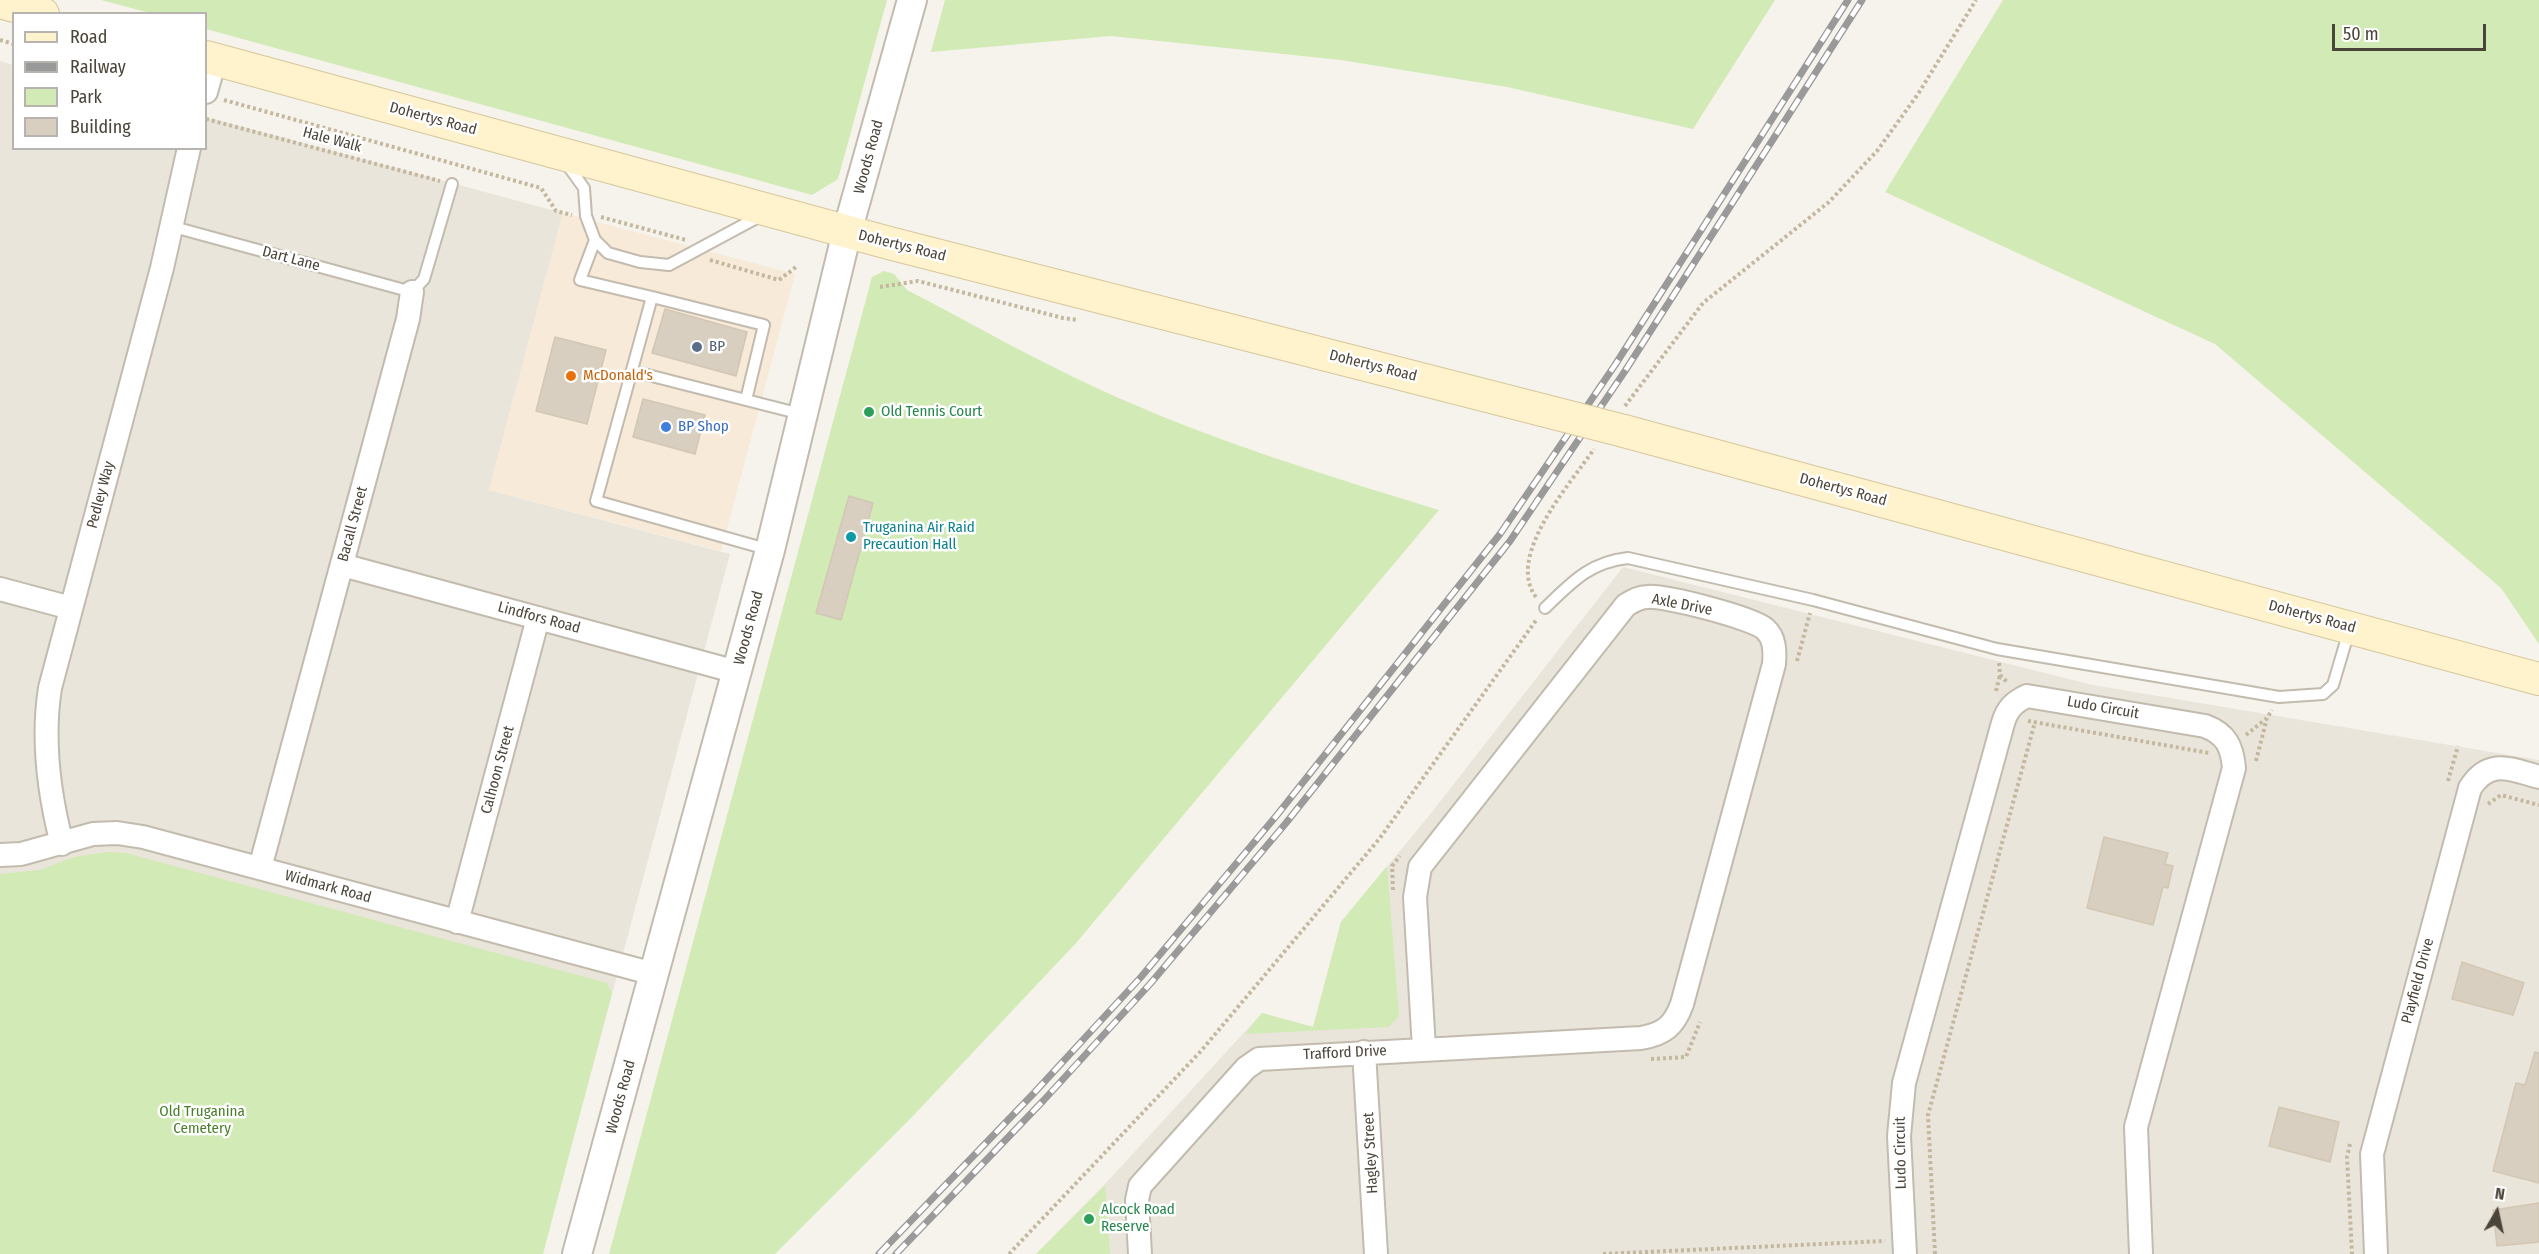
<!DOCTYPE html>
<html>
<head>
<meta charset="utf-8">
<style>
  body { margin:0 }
  #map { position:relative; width:2539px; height:1254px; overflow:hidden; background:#f6f3ec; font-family:"Fira Sans Condensed",sans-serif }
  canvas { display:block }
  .legend { position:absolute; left:12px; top:12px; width:195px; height:138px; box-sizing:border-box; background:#fff; border:2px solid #b7b4b0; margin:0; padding:8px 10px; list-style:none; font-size:18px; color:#4b4439 }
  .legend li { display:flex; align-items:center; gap:12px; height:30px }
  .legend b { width:30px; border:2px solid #b7b4b0 }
  .north { position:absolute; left:2467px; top:1182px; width:60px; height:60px; -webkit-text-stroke:4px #fff; paint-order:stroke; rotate:9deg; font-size:16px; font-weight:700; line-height:24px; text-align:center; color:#4b4439 }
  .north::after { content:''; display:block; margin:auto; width:21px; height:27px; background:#4b4439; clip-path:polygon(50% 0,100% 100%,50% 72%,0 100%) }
  .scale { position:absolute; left:2332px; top:24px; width:154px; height:27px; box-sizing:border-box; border:3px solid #4b4439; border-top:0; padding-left:8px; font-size:18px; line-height:21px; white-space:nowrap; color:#4b4439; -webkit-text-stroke:4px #fff; paint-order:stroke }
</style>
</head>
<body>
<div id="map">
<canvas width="2539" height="1254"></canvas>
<ul class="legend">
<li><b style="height:8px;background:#fff3cd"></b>Road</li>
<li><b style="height:8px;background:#9a9a9a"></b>Railway</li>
<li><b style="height:16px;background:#d2eab5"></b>Park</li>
<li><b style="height:16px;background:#d8cfc1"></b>Building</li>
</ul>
<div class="north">N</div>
<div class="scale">50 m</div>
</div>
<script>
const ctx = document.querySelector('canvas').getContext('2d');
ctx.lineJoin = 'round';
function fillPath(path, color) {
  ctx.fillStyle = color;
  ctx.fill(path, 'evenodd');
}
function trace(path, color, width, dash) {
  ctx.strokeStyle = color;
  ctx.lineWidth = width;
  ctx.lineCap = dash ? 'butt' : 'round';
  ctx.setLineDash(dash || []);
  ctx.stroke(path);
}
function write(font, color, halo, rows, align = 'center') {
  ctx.font = font + ' "Fira Sans Condensed",sans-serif';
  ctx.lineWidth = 5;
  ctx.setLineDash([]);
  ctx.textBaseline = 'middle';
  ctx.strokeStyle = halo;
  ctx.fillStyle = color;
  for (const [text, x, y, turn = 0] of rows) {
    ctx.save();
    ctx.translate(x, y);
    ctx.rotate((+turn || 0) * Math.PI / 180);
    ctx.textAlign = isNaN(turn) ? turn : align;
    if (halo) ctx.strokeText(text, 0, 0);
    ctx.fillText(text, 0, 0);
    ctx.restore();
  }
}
fillPath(new Path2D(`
  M 0,61 L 13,65 L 14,148 L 206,148 L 206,117 L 563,213 L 489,490 L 730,554 L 587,1088 L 24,1254 L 0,1254 Z
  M 1623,567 L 2093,685 L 2539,760 L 2539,1254 L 1036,1254 L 1105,1184 L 1262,1013 L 1313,1027 L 1341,922 L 1428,817 Z`), '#eae5da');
fillPath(new Path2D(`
  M 563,213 L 795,274 L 721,551 L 489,490 Z`), '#f7ead8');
fillPath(new Path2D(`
  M 101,0 L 887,0 L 838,179 L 812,195 L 206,29 L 206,14 L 150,13 Z
  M 945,0 L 1775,0 L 1693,129 L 1507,87 L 1341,60 L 1111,36 L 931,52 Z
  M 2003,0 L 2539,0 L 2539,644 L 2501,588 L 2215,344 L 1885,192 Z
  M 884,271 L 894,274 L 907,290 C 971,323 1035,360 1101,390 C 1210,440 1325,475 1439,510 L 1077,942 L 912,1117 L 775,1254 L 609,1254 L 872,277 Z
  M 107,852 L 126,853 L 607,983 L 612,993 L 543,1254 L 0,1254 L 0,874 L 40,870 L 73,857 Z
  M 1387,866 L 1399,1016 L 1389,1027 L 1245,1034 L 1262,1013 L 1313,1027 L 1341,922 Z
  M 1105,1185 L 1110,1254 L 1036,1254 Z`), '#d2eab5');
const building = new Path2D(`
  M 665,309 L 747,332 L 736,376 L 652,353 Z
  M 555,337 L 606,350 L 587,424 L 536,411 Z
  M 643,399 L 705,415 L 695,454 L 633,437 Z
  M 849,496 L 873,503 L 841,620 L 816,613 Z
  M 2104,837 L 2168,853 L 2165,864 L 2173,866 L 2168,888 L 2163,887 L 2153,925 L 2087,908 Z
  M 2462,962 L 2524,983 L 2513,1015 L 2452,999 Z
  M 2535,1052 L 2539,1053 L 2539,1183 L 2493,1171 L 2516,1083 L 2525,1085 Z
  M 2279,1107 L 2339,1122 L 2330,1162 L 2269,1146 Z
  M 2539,1203 L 2539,1242 L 2497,1246 L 2493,1210 Z`);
fillPath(building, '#d8cfc1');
trace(building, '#d3c7b4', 1.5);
const service = new Path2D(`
  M 566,163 L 584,188 L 586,216 L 595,240 L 608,253 L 640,262 L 669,265 L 762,215
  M 170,226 L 412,292 L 424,279 L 452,184
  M 595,240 L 580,280 L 652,297 L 596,501 L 770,550
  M 652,297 L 764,325 L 746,400
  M 632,371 L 801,414
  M 1545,608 C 1572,582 1590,562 1628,558 L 1813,600 L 1997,649 L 2279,697 L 2323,694 L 2333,685 L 2349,631`);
const minor = new Path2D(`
  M 206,92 L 215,60
  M 342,565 L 737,672
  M 0,589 L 71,608
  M 62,844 C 49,794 42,739 50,688 L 162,268 L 189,148
  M 0,855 L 21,854 L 93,834 L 117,833 L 143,837 L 654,974
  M 260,868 L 408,319 L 412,292
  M 457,922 L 538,618
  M 1364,1052 L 1376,1254
  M 1140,1254 L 1137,1200 L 1140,1186 L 1246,1068 L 1259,1059 L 1641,1038 C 1664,1034 1674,1026 1682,1004 L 1774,664 C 1775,651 1775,638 1765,629 C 1753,618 1664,595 1648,597 C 1639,597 1633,601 1626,605 L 1420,867 L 1415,897 L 1424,1049
  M 1905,1254 L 1899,1136 L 1904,1083 L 2003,723 C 2007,709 2014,702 2027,696 L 2205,726 C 2226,734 2232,746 2234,768 L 2136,1127 L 2141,1254
  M 2376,1254 L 2372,1154 L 2470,788 C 2489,758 2510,769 2539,777`);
const tertiary = new Path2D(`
  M 577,1254 L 770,550 L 847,232 L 912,0`);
const secondary = new Path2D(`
  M 0,2 L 43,14
  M 206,57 L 889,243 L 1542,410
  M 1624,431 L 2539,679`);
trace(service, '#c2bbae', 14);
trace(minor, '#c2bbae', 26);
trace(tertiary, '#c2bbae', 32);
trace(secondary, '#d6c79b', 34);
trace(new Path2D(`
  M 0,40 L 14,44
  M 224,100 L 541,188 L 556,211 L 572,215
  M 206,119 L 440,181
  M 601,217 L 686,240
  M 710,260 L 779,280 L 796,267
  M 880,287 L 918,281 L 1063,318 L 1078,320
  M 1625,406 L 1703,303 L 1829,202 L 1877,151 L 1918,94 L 1976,0
  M 1536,597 C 1505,556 1571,483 1594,449
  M 1797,661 L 1810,613
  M 1999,663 L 2000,675 L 2008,683
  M 1996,691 L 2000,675
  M 2028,721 L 2209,753
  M 2246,735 L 2267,718 L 2272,710
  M 2256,761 L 2267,718
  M 2448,781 L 2458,746
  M 2488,804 L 2501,795 L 2539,805
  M 1393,890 L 1392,866 L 1400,856
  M 1651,1059 L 1686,1057 L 1700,1022
  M 2350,1144 L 2347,1157 L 2352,1254
  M 1009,1254 L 1201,1051 L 1380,838 L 1537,619
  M 1603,1254 L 1885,1241
  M 1935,1254 L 1928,1115 L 2035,722`), '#c4b79f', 4, [3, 3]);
trace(service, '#fff', 10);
trace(minor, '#fff', 22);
trace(tertiary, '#fff', 28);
trace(secondary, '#fff3cd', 32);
const rail = new Path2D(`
  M 879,1254 L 1034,1093 L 1141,977 L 1277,815 L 1500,534 L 1615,365 L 1848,0
  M 896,1254 L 1043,1101 L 1150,984 L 1286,823 L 1510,541 L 1625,371 L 1862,0`);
trace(rail, '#9a9a9a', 7);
trace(rail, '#fff', 4.5, [14]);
const secondaryBridge = new Path2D(`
  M 1542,410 L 1624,431`);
trace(secondaryBridge, '#d6c79b', 34, []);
trace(secondaryBridge, '#fff3cd', 32);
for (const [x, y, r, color] of [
  [697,347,6,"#5c6f8a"],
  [571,376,6,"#e8710a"],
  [869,412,6,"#2e9e5b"],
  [666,427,6,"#3f7fe0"],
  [851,537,6,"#0f9aa8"],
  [1089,1219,6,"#2e9e5b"]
]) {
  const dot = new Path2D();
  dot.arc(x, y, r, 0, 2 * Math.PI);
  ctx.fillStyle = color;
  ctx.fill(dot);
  trace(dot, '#fff', 2);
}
write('15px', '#4b4439', '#fff', [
  ["Dohertys Road",433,119,15],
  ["Hale Walk",332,140,15],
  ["Woods Road",869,157,-75],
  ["Dohertys Road",902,246,14],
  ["Dart Lane",291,259,15],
  ["Dohertys Road",1373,366,14],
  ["Dohertys Road",1843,490,15],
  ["Pedley Way",101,495,-75],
  ["Bacall Street",353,524,-75],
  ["Axle Drive",1682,605,11],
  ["Dohertys Road",2312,617,15],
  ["Lindfors Road",539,618,15],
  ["Woods Road",749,628,-75],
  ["Ludo Circuit",2103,708,10],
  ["Calhoon Street",498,770,-75],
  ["Widmark Road",328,887,15],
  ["Playfield Drive",2418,981,-75],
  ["Trafford Drive",1345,1053,-3],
  ["Woods Road",621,1097,-75],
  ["Hagley Street",1371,1153,-93],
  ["Ludo Circuit",1901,1153,-91]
]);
write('15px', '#4e5e75', '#fff', [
  ["BP",709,347]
], 'left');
write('15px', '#c56008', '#fff', [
  ["McDonald's",583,376]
], 'left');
write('15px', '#27864d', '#fff', [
  ["Old Tennis Court",881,412],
  ["Alcock Road",1101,1210],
  ["Reserve",1101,1227]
], 'left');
write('15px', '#366cbe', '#fff', [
  ["BP Shop",678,427]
], 'left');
write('15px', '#0d838f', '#fff', [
  ["Truganina Air Raid",863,528],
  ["Precaution Hall",863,545]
], 'left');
write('15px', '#4a7f2a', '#fff', [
  ["Old Truganina",202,1112],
  ["Cemetery",202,1129]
]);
</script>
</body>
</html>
